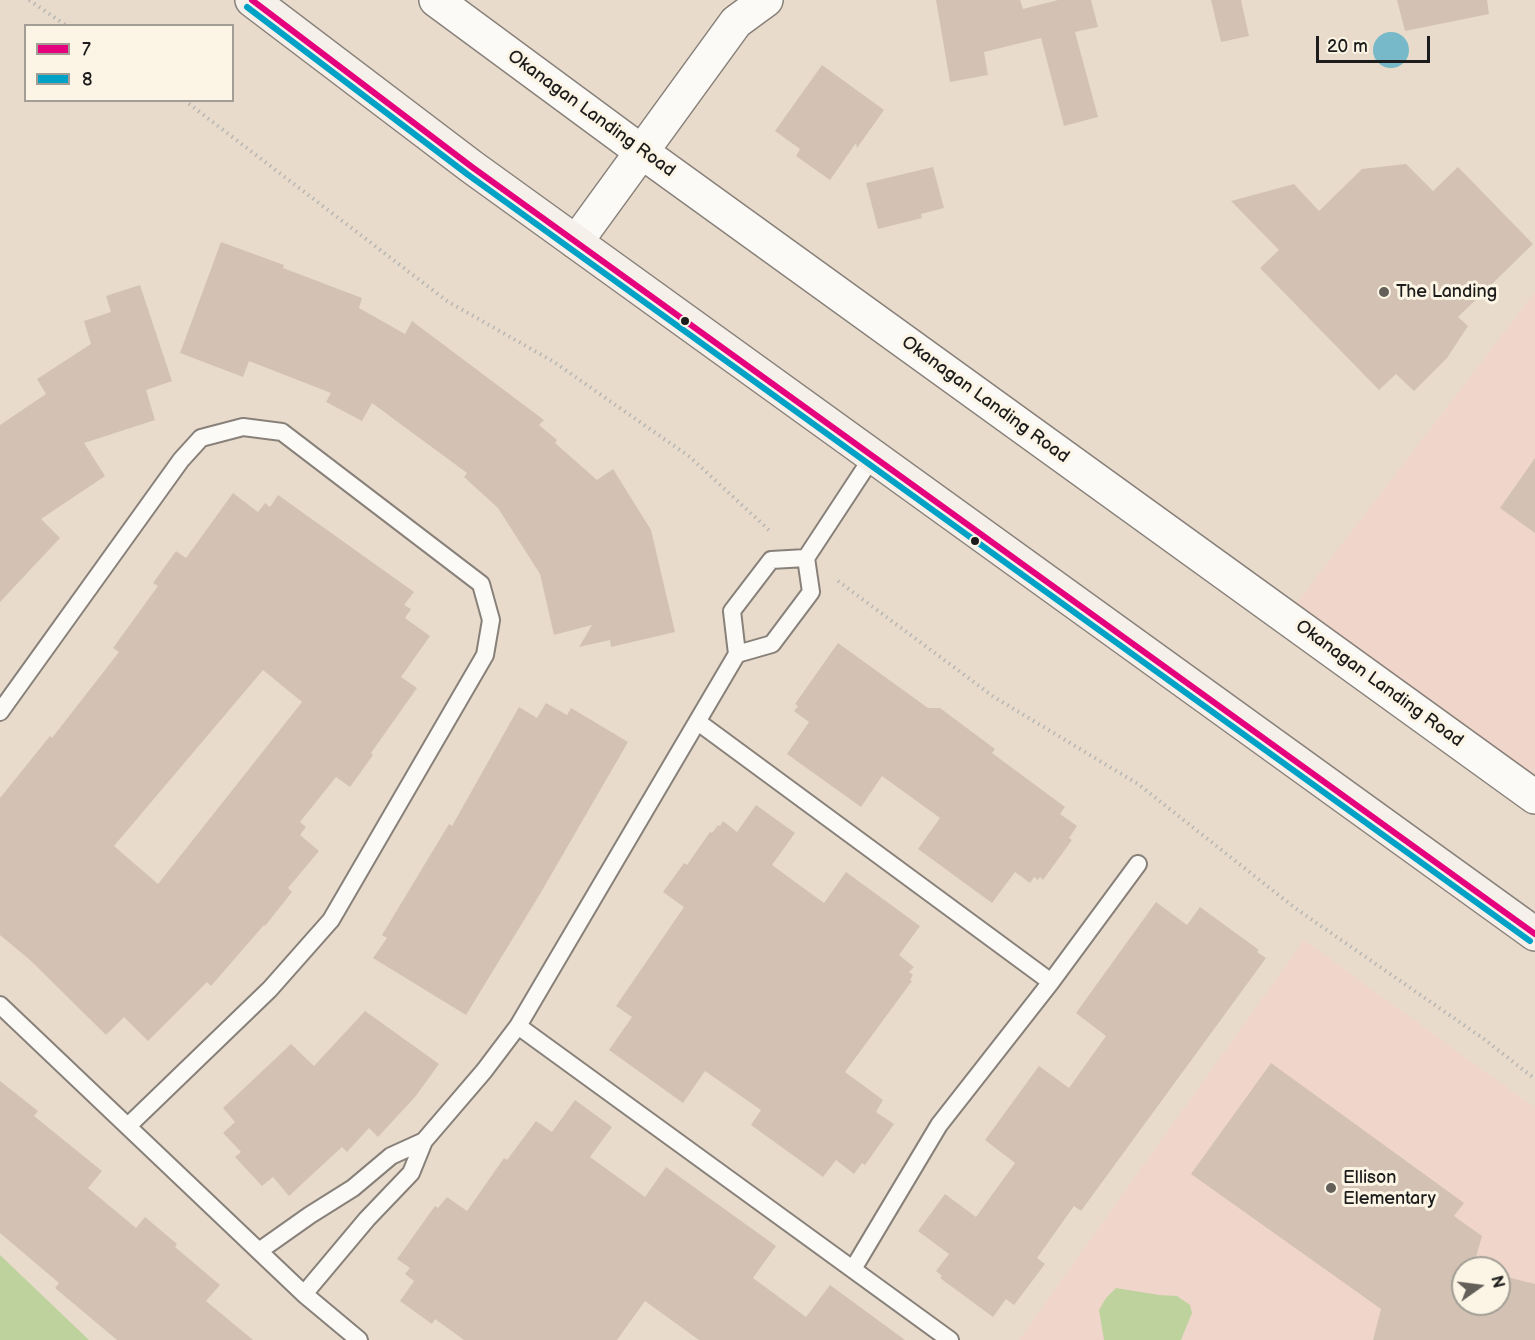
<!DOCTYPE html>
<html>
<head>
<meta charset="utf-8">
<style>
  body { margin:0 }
  #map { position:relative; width:1535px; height:1340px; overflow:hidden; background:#e8dbcb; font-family:"Balsamiq Sans",sans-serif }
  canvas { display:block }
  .legend { position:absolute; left:24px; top:24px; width:210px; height:78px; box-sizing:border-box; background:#fcf5e5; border:2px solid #a29e95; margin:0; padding:8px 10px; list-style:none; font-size:18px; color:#1c1c1c }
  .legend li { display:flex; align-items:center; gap:12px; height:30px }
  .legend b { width:30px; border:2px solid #a29e95 }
  .north { position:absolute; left:1451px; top:1256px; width:60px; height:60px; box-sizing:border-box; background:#fcf5e5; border:2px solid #a29e95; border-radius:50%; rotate:76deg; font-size:16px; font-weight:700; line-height:24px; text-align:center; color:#1c1c1c }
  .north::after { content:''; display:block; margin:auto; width:21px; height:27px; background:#635f59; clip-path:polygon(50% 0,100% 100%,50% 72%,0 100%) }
  .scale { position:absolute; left:1316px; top:36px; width:114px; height:27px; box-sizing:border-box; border:3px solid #1c1c1c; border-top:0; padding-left:8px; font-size:18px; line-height:21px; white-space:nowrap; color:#1c1c1c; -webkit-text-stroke:4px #fcf5e5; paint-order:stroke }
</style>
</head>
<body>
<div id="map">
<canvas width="1535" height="1340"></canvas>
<ul class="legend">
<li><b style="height:8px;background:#e5007d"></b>7</li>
<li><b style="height:8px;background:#01a2c5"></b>8</li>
</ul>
<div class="north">N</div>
<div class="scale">20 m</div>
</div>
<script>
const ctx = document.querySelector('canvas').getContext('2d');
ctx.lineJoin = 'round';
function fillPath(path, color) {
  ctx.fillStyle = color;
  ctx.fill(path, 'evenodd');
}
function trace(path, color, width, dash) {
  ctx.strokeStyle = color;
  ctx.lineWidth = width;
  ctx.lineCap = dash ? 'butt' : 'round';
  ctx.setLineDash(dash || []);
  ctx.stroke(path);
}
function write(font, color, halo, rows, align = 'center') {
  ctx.font = font + ' "Balsamiq Sans",sans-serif';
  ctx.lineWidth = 6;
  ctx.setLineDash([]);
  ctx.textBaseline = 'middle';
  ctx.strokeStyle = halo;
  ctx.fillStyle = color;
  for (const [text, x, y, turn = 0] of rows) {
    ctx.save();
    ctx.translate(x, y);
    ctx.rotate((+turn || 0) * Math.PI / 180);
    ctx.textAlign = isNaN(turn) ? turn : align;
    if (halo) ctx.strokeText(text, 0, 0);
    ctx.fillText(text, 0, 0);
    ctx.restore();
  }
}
fillPath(new Path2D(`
  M 1535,292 L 1535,789 L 1286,617 Z
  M 1304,940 L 1535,1108 L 1535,1340 L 1019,1340 ZM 1463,1268 L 1499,1268 L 1499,1304 L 1463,1304 Z`), '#f0d5ca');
fillPath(new Path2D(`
  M 0,1255 L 89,1340 L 0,1340 Z
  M 1116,1288 L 1159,1295 L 1177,1296 L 1190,1305 L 1192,1313 L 1181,1340 L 1104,1340 L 1099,1310 L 1106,1298 Z`), '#bed29d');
fillPath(new Path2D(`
  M1373 50a18 18 0 1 1 36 0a18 18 0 1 1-36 0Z`), '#77b9c8');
fillPath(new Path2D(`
  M 936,0 L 1020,0 L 1023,9 L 1058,0 L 1091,0 L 1098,27 L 1075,32 L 1098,117 L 1064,126 L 1041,38 L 984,52 L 988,75 L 950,82 Z
  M 1211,0 L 1241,0 L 1249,36 L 1221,42 Z
  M 1397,0 L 1487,0 L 1489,14 L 1405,31 Z
  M 822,65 L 884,110 L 857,148 L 856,143 L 830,180 L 796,156 L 800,149 L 775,131 Z
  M 1406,164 L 1433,191 L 1458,167 L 1533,244 L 1458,317 L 1468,326 L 1447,358 L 1414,391 L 1396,374 L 1379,390 L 1260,268 L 1279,250 L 1231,201 L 1294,184 L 1319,211 L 1362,169 Z
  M 933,167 L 944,208 L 921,214 L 922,218 L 878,229 L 866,183 Z
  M 221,242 L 284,265 L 283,268 L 362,298 L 359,308 L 405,334 L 412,321 L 544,420 L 539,425 L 557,440 L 555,443 L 597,480 L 613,469 L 651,530 L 675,632 L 611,647 L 610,640 L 579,647 L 592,625 L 554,635 L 540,574 L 498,508 L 464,477 L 467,473 L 372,403 L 362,421 L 326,402 L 331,393 L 249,361 L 243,377 L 180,353 Z
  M 140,285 L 172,381 L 146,390 L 155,420 L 84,443 L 105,476 L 41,519 L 60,538 L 0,602 L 0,425 L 46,394 L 37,379 L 91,344 L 84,321 L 111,312 L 106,296 Z
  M 1535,458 L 1535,533 L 1500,508 Z
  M 233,493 L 258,512 L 265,503 L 270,507 L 278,495 L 414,592 L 404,605 L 411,609 L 405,618 L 430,636 L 401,677 L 417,688 L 371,753 L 373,755 L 350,787 L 336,777 L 300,822 L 306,827 L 300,835 L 319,851 L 288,888 L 292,892 L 265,926 L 264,925 L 211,986 L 207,982 L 148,1041 L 124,1017 L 106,1035 L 30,960 L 0,935 L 0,798 L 50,736 L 52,738 L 119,652 L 113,648 L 158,586 L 153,583 L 176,551 L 186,558 ZM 263,670 L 302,702 L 158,884 L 114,846 Z
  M 838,643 L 928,708 L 940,708 L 995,749 L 992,753 L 1065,807 L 1060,814 L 1077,826 L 1069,838 L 1072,840 L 1043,880 L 1040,877 L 1038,880 L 1034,877 L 1030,883 L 1015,872 L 992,903 L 918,849 L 940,818 L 882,776 L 861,807 L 787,754 L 809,722 L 794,711 L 798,706 L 795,704 Z
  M 546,703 L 567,715 L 571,708 L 628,742 L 540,894 L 466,1015 L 373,958 L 387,938 L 382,935 L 449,824 L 452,826 L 519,707 L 537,718 Z
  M 756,805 L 795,833 L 772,865 L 824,903 L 846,872 L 920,926 L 899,955 L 914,967 L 909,972 L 913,975 L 910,980 L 912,981 L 845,1072 L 883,1100 L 876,1112 L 894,1124 L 865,1165 L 862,1163 L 854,1174 L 836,1160 L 823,1177 L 751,1125 L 761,1110 L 705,1071 L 683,1103 L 609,1050 L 632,1017 L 616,1006 L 684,907 L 663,892 L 684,863 L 687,865 L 710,832 L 712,833 L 718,825 L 720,826 L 723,821 L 737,832 Z
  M 1156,902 L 1187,925 L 1200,907 L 1259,950 L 1257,952 L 1266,958 L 1081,1211 L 1074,1206 L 1037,1258 L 1045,1264 L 1014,1305 L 1006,1299 L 993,1317 L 940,1278 L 942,1276 L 936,1271 L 949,1254 L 918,1231 L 945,1194 L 976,1217 L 1015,1163 L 985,1140 L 1039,1066 L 1069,1088 L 1106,1036 L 1076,1013 Z
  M 365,1011 L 439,1064 L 415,1097 L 378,1137 L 369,1128 L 347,1152 L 342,1147 L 289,1196 L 273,1177 L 262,1186 L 235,1157 L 241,1152 L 223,1133 L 235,1122 L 223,1108 L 291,1044 L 314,1066 Z
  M 1271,1063 L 1464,1203 L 1454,1216 L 1482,1236 L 1473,1268 L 1463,1268 L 1463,1304 L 1499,1304 L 1499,1275 L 1535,1284 L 1535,1340 L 1373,1340 L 1381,1309 L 1191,1174 Z
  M 0,1081 L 38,1111 L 34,1116 L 102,1171 L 88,1188 L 136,1228 L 145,1217 L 177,1244 L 175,1247 L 220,1285 L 206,1301 L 253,1340 L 117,1340 L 55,1288 L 59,1283 L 0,1233 Z
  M 575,1100 L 612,1127 L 590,1157 L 645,1197 L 666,1167 L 776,1246 L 753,1278 L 806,1317 L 830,1285 L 905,1340 L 699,1340 L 645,1301 L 617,1340 L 464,1340 L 435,1319 L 432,1324 L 400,1301 L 414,1281 L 405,1274 L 410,1268 L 397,1259 L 435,1206 L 438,1208 L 447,1197 L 467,1211 L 504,1158 L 507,1160 L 536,1121 L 552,1132 Z`), '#d3c2b4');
const service = new Path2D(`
  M 737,654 L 772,644 L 811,592 L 806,558 L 873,456
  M 0,712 L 181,460 L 201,438 L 243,427 L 282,432 L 481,584 L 491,620 L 485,655 L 331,920 L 270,989 L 128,1126
  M 698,722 L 1051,982
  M 0,1005 L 304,1294 L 359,1340
  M 518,1026 L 950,1340
  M 259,1251 L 310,1215 L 353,1188 L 391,1156 L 424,1141
  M 853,1269 L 939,1125 L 1051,982 L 1138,864
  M 304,1294 L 367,1219 L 411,1173 L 424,1141 L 484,1071 L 518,1026 L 737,654 L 732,611 L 771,560 L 806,558`);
const minor = new Path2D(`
  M 436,0 L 642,152 L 1535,797
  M 576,242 L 736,22 L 766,0`);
const secondary = new Path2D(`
  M 252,0 L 472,167 L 1535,934`);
trace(service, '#88817a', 20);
trace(minor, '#88817a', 36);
trace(secondary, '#88817a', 36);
trace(new Path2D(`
  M 29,0 L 67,26
  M 184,100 L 447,301 L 554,362 L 690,457 L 770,531
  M 838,581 L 994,697 L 1138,784 L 1295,908 L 1484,1039 L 1535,1079`), '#b8b6b3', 4, [1.5, 4.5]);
trace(service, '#fcfaf7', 16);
trace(minor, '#fcfaf7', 33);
trace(secondary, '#f5f0ea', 33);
trace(new Path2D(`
  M 252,0 L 472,167 L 1535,934`), '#e5007d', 6);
trace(new Path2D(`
  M 247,7 L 467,174 L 1530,941`), '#01a2c5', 6);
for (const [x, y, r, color] of [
  [1384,292,6,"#635f59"],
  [685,321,5,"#1c1c1c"],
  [975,541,5,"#1c1c1c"],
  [1331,1188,6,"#635f59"]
]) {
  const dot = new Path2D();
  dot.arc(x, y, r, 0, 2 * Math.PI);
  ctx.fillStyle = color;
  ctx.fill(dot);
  trace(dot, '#fcf5e5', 2);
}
write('18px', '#1c1c1c', '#fcf5e5', [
  ["Okanagan Landing Road",591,114,36],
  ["Okanagan Landing Road",985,400,36],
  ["Okanagan Landing Road",1379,684,36]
]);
write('18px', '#1c1c1c', '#fcf5e5', [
  ["The Landing",1396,292],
  ["Ellison",1343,1178],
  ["Elementary",1343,1199]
], 'left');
</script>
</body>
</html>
